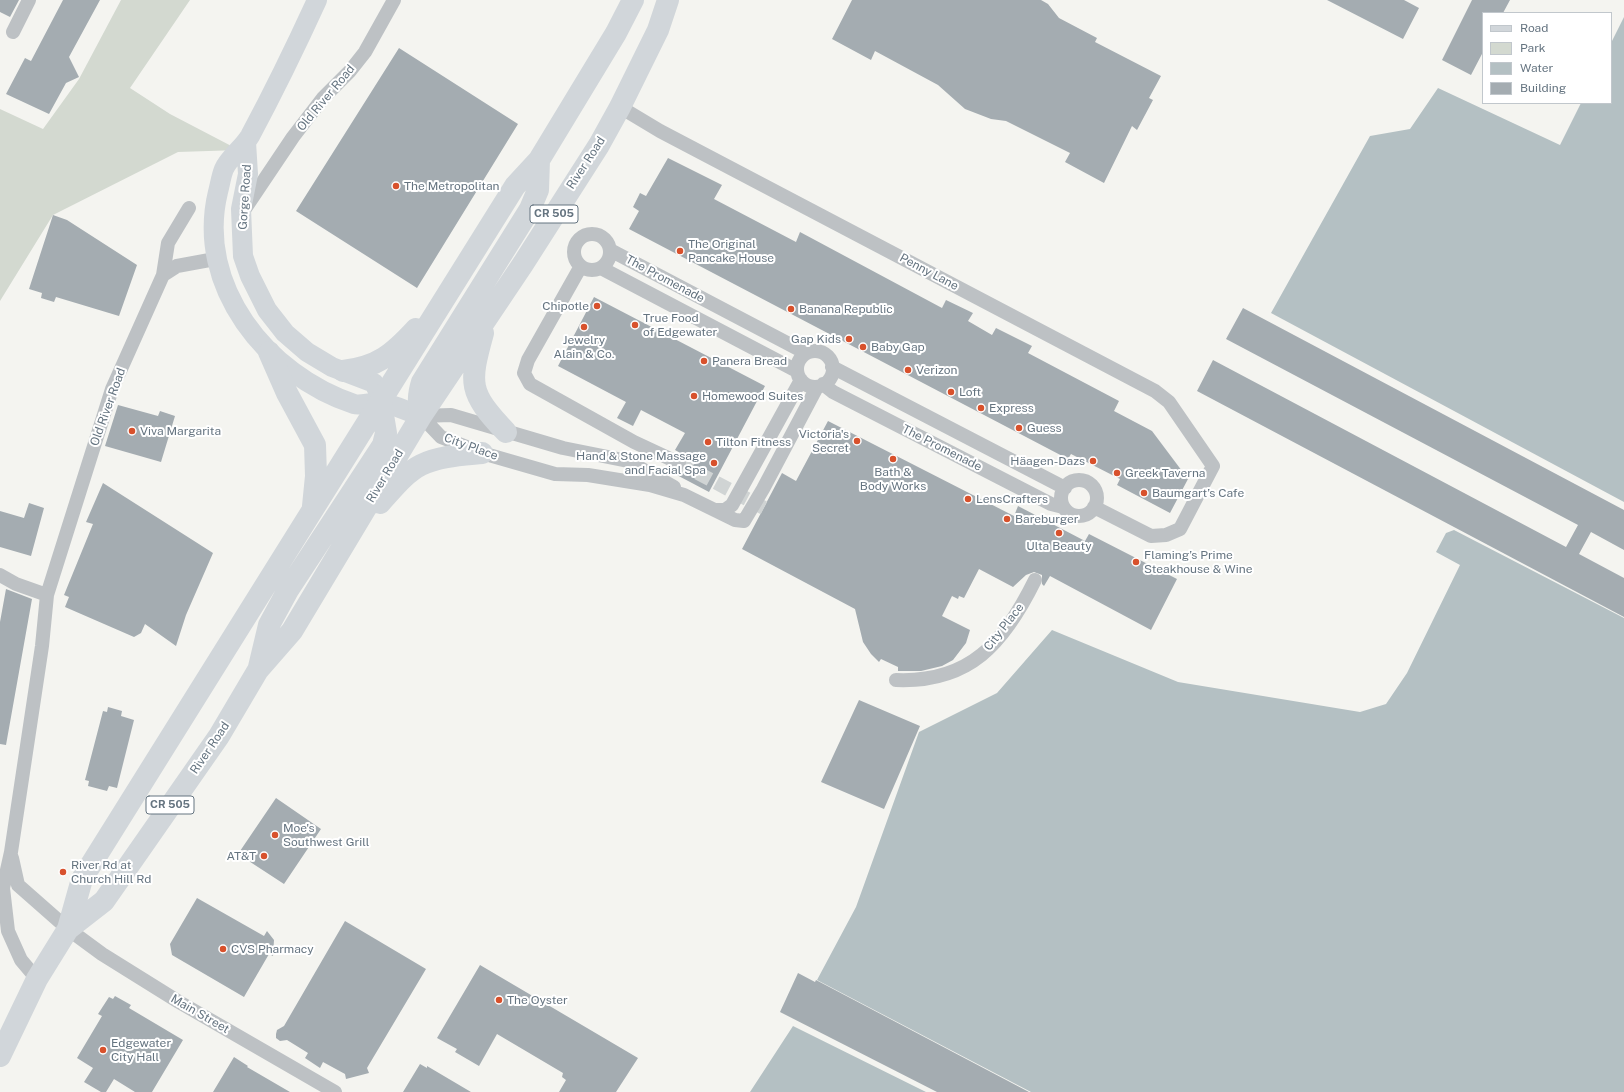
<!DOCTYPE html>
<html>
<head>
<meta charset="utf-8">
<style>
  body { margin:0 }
  #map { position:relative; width:1624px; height:1092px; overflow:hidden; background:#f4f4f0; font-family:"Public Sans",sans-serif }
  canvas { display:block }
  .legend { position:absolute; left:1482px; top:12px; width:130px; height:92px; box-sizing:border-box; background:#fff; border:1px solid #c1c7cc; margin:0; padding:5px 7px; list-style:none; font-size:12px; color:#657480 }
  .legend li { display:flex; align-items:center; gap:8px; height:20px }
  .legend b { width:20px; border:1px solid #c1c7cc }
</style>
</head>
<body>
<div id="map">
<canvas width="1624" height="1092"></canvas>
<ul class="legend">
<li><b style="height:5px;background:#d1d6da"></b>Road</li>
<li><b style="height:11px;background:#d3d9d0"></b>Park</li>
<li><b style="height:11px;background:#b4c0c3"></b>Water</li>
<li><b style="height:11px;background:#a4acb1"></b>Building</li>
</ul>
</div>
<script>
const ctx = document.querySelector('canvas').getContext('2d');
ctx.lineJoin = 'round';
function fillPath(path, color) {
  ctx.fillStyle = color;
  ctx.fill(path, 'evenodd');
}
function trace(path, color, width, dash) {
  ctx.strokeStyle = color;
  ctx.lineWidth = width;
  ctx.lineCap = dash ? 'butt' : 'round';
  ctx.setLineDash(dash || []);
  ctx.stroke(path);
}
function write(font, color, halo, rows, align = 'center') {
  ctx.font = font + ' "Public Sans",sans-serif';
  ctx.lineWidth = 4;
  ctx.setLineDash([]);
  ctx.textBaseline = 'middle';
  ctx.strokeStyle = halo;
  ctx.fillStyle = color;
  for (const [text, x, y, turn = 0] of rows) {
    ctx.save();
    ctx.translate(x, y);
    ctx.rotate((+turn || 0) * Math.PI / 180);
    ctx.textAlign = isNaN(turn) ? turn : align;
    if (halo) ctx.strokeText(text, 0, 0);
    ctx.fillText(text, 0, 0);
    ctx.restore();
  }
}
fillPath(new Path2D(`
  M 121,0 L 190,0 L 130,88 L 170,114 L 239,150 L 178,152 L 53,215 L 0,301 L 0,109 L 43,129 L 79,79 Z`), '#d3d9d0');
fillPath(new Path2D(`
  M 1624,17 L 1624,502 L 1271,313 L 1370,136 L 1410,129 L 1438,88 L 1560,145 L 1581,103 L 1611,103 L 1611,43 Z
  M 1454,530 L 1624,618 L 1624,1092 L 1031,1092 L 817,980 L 856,907 L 919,732 L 997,693 L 1052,630 L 1178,682 L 1360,712 L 1386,704 L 1407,673 L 1460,565 L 1436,552 L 1446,533 Z
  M 793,1026 L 926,1092 L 750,1092 Z`), '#b4c0c3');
fillPath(new Path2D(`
  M 0,0 L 19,0 L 10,17 L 0,12 Z
  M 63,0 L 100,0 L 69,57 L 79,77 L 66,83 L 49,114 L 6,94 L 25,58 L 31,61 Z
  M 852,0 L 1041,0 L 1048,4 L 1059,18 L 1097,38 L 1095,42 L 1161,76 L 1149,98 L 1153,100 L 1137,130 L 1132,126 L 1104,183 L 1065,162 L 1070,153 L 1006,121 L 991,119 L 965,109 L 938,85 L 875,51 L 871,60 L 832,39 Z
  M 1327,0 L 1404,0 L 1419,8 L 1403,39 Z
  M 1472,0 L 1510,0 L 1503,13 L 1483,13 L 1483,52 L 1471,75 L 1442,60 Z
  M 399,48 L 518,124 L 417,288 L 296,211 Z
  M 668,158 L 722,185 L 714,199 L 796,242 L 800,232 L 942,308 L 946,300 L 973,313 L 968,321 L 992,335 L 996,328 L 1032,346 L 1028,353 L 1119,401 L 1114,411 L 1152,431 L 1188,479 L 1170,513 L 1117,485 L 1120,479 L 1071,454 L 1068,459 L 629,229 L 639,211 L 633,207 L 640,193 L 646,196 Z
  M 53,215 L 67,220 L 137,265 L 119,316 L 56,297 L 54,302 L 41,298 L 42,293 L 29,289 Z
  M 594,297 L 765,386 L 709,492 L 673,473 L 674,470 L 684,470 L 687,466 L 687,462 L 684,455 L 675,450 L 685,433 L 641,410 L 633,426 L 617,418 L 626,402 L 558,366 Z
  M 1243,308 L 1624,510 L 1624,550 L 1591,532 L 1579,554 L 1624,578 L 1624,617 L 1197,391 L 1213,360 L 1566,547 L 1578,525 L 1226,339 Z
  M 118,405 L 158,416 L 160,411 L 175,416 L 161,462 L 105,446 Z
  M 828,421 L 1014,516 L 1018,506 L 1085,541 L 1089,534 L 1177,579 L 1151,630 L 1050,576 L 1044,586 L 1042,584 L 1042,575 L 1034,572 L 1026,575 L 1013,587 L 979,569 L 964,598 L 959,596 L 958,599 L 952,596 L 942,616 L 970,630 L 966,643 L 953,660 L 942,666 L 921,671 L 898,671 L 898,667 L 881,659 L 879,662 L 871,654 L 863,642 L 855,609 L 742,549 L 782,473 L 796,481 Z
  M 103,483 L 213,553 L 186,615 L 176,646 L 145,624 L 141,633 L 134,637 L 65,607 L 69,597 L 64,595 L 93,524 L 86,522 Z
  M 29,503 L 44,508 L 31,556 L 0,547 L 0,511 L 24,518 Z
  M 6,589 L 32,599 L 6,745 L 0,744 L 0,622 Z
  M 859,700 L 920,726 L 884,809 L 821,782 Z
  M 108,707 L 122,711 L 121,716 L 134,720 L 117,788 L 109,786 L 107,791 L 88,786 L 89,781 L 85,780 L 103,711 L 107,712 Z
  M 276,798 L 321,829 L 284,884 L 238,854 Z
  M 197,898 L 264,936 L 267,931 L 274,940 L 273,956 L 269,954 L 244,997 L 172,955 L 170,944 Z
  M 345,921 L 426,969 L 367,1068 L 369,1073 L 346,1079 L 345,1074 L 323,1062 L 320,1068 L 305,1058 L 308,1053 L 287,1040 L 280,1041 L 276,1038 L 276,1034 L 277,1030 L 284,1026 Z
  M 480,965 L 638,1058 L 616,1092 L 559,1092 L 566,1080 L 562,1077 L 563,1073 L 497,1034 L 479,1066 L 455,1052 L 457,1049 L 437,1038 Z
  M 798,973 L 815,982 L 816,980 L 1029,1092 L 937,1092 L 780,1012 Z
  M 115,996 L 131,1005 L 129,1008 L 183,1040 L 152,1092 L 135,1092 L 114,1079 L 106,1092 L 101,1092 L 84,1082 L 93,1068 L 77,1058 L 102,1016 L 98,1014 L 109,997 L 113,999 Z
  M 234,1057 L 248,1066 L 247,1067 L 290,1092 L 213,1092 Z
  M 420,1064 L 427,1068 L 427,1066 L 471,1092 L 403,1092 Z`), '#a4acb1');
trace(new Path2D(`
  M 679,463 L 764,508`), '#d0d4d4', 14, [14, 7]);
trace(new Path2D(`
  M 13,32 L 29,0
  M 620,107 L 660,131 L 1155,391 L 1169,402 L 1213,466 L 1180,529 L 1166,535 L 1151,536 L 1094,507
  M 244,210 L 293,137 L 323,98 L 350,71 L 365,52 L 394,0
  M574 252a18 18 0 1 1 36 0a18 18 0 1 1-36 0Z
  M 610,250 L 806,353
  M 581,266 L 528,360 L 524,373 L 530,384 L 634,442 L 679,463
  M 601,268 L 797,371
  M 163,275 L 168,243 L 189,208
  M797 369a18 18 0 1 1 36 0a18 18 0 1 1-36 0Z
  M 832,367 L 1065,488
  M 823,384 L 833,392 L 1051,504 L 1063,507
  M 421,416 L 441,437 L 482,453 L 555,474 L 588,475 L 650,485 L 684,495 L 735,520 L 744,521 L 763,489 L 817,387
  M 421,416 L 451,415 L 563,448 L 628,461 L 674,487
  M1061 498a18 18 0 1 1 36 0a18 18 0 1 1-36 0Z
  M 715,510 L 725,510 L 732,505 L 801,380
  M 0,575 L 16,584 L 47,595
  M 896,680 C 970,683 1004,643 1035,580
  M 12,858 L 18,885 L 68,929 L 102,954 L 179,1002 L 335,1092
  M 37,979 L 21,960 L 8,931 L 3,888 L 11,852 L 42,646 L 47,595 L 112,389 L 163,275 L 177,266 L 215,259`), '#bdc1c4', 14);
trace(new Path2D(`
  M 317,0 C 296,46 274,91 250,136 C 243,148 229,157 224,169 C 221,176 220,185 218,192 C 195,286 267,375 354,404 C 362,406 372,401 381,403 C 394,404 408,412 421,416
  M 246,142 L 248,174 L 241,209 L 243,256 L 250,276 L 267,310 L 285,333 L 307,352 L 332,367 L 374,383 L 378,391 L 381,403`), '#d1d6da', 20);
trace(new Path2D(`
  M 483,333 C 469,384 468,392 506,432
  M 269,352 L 287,393 L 315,445 L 316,476 L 313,506
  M 343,371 C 378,367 393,354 416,329
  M 421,416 C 418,403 418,395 422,382 L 530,209 L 538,190 L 539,160
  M 380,503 C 392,490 405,473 421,465 C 439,456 462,455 482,453
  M 259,667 L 269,625 L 288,590 L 383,445 L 386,433 L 381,403
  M 68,929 L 104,901 L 219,736 L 258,670 L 292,631 L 421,416 L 523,264 L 599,145 L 620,107 L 658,30 L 668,0
  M 0,1056 L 37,979 L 68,929 L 82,879 L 515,186 L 539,160 L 616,33 L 633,0`), '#d1d6da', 22);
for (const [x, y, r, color] of [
  [396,186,4,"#d8512c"],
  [680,251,4,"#d8512c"],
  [597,306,4,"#d8512c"],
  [791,309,4,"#d8512c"],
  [635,325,4,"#d8512c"],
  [584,327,4,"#d8512c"],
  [849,339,4,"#d8512c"],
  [863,347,4,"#d8512c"],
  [704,361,4,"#d8512c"],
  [908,370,4,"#d8512c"],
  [951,392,4,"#d8512c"],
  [694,396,4,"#d8512c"],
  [981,408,4,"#d8512c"],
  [1019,428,4,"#d8512c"],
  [132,431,4,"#d8512c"],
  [857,441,4,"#d8512c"],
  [708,442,4,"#d8512c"],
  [893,459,4,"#d8512c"],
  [1093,461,4,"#d8512c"],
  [714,463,4,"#d8512c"],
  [1117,473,4,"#d8512c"],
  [1144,493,4,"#d8512c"],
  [968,499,4,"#d8512c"],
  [1007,519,4,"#d8512c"],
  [1059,533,4,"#d8512c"],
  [1136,562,4,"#d8512c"],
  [275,835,4,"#d8512c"],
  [264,856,4,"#d8512c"],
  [63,872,4,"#d8512c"],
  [223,949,4,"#d8512c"],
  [499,1000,4,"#d8512c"],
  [103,1050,4,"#d8512c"]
]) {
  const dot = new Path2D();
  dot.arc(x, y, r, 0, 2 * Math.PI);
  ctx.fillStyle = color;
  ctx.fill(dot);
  trace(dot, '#fff', 1.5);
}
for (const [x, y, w] of [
  [554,214,48],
  [170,805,48]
]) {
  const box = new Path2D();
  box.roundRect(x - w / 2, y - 9, w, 18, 3);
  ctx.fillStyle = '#fff';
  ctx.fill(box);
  trace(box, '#657480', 1);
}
write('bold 11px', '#657480', null, [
  ["CR 505",554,214],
  ["CR 505",170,805]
]);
write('12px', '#657480', '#fff', [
  ["Old River Road",326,98,-50],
  ["River Road",586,163,-57],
  ["Gorge Road",245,197,-86],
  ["Penny Lane",929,272,28],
  ["The Promenade",665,279,28],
  ["Old River Road",108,407,-70],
  ["City Place",471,447,20],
  ["The Promenade",942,448,27],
  ["River Road",385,476,-59],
  ["City Place",1004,627,-52],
  ["River Road",210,748,-56],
  ["Main Street",200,1014,30]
]);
write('12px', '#657480', '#fff', [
  ["The Metropolitan",404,186],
  ["The Original",688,244],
  ["Pancake House",688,258],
  ["Chipotle",589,306,"right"],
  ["Banana Republic",799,309],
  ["True Food",643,318],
  ["of Edgewater",643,332],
  ["Gap Kids",841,339,"right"],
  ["Jewelry",584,340,"center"],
  ["Alain & Co.",584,354,"center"],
  ["Baby Gap",871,347],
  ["Panera Bread",712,361],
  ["Verizon",916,370],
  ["Loft",959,392],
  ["Homewood Suites",702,396],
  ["Express",989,408],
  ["Guess",1027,428],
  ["Viva Margarita",140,431],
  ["Victoria's",849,434,"right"],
  ["Secret",849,448,"right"],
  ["Tilton Fitness",716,442],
  ["Hand & Stone Massage",706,456,"right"],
  ["and Facial Spa",706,470,"right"],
  ["Häagen-Dazs",1085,461,"right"],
  ["Bath &",893,472,"center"],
  ["Body Works",893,486,"center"],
  ["Greek Taverna",1125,473],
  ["Baumgart’s Cafe",1152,493],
  ["LensCrafters",976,499],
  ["Bareburger",1015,519],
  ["Ulta Beauty",1059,546,"center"],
  ["Flaming’s Prime",1144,555],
  ["Steakhouse & Wine",1144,569],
  ["Moe's",283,828],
  ["Southwest Grill",283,842],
  ["AT&T",256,856,"right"],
  ["River Rd at",71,865],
  ["Church Hill Rd",71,879],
  ["CVS Pharmacy",231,949],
  ["The Oyster",507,1000],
  ["Edgewater",111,1043],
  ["City Hall",111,1057]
], 'left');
</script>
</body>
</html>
